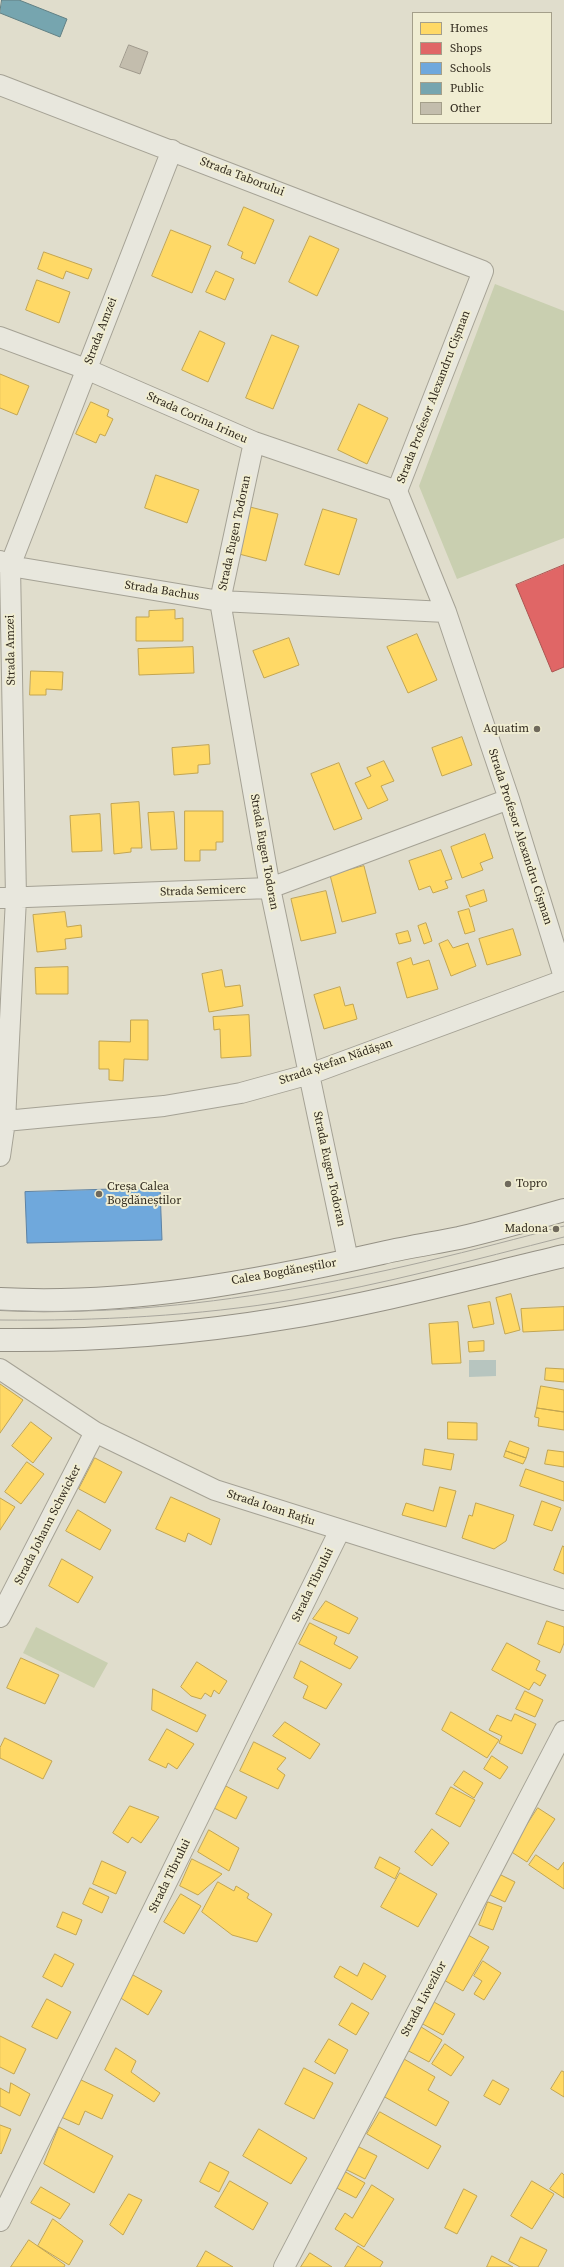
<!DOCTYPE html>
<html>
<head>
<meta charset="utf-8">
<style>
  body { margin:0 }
  #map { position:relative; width:564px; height:2267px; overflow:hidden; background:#e0ddcc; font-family:"Source Serif 4",serif }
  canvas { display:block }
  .legend { position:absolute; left:412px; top:12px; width:140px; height:112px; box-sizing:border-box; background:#f0edd2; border:1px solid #a49f8a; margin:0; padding:5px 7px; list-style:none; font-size:12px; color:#322b1f }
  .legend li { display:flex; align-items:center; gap:8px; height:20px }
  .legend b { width:20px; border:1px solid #a49f8a }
</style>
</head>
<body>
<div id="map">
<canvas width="564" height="2267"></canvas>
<ul class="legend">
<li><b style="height:11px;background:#ffd966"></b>Homes</li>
<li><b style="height:11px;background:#e06666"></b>Shops</li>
<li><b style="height:11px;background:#6fa8dc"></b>Schools</li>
<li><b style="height:11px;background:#76a5af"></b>Public</li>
<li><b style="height:11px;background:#c3bdad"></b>Other</li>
</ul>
</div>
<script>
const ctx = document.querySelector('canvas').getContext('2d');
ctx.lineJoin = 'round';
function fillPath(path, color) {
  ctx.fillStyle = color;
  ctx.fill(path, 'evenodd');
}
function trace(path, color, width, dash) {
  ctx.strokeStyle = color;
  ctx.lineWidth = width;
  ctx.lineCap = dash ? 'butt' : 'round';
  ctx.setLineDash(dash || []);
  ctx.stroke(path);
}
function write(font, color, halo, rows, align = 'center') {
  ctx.font = font + ' "Source Serif 4",serif';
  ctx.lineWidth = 4;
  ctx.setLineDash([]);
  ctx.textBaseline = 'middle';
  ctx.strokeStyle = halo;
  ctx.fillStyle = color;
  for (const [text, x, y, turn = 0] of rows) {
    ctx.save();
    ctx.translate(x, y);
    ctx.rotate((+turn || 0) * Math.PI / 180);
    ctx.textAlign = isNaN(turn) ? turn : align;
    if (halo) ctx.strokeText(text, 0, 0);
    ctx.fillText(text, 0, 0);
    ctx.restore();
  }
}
fillPath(new Path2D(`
  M 495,284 L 564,311 L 564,538 L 457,579 L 419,486 Z
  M 36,1627 L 108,1663 L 94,1688 L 23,1653 Z`), '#c9cfb0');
fillPath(new Path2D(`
  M 469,1360 L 496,1360 L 496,1376 L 469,1377 Z`), '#b7c5bf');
const homes = new Path2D(`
  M 244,207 L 274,220 L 255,264 L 241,258 L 243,252 L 228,245 Z
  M 171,230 L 211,246 L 192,293 L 152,276 Z
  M 310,236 L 339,249 L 317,296 L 289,282 Z
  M 44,252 L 92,269 L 88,279 L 66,271 L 63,279 L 38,269 Z
  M 216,271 L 234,279 L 225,300 L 206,292 Z
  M 37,280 L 70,292 L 59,323 L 26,310 Z
  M 200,331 L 225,343 L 208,382 L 182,370 Z
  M 272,335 L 299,346 L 273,409 L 246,398 Z
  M 0,374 L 29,386 L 17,415 L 0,408 Z
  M 91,402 L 109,410 L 107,416 L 113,419 L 105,436 L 100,434 L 96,443 L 76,434 Z
  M 359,404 L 388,418 L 367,464 L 338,450 Z
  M 156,475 L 199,490 L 187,523 L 145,508 Z
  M 250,507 L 278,514 L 266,561 L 239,554 Z
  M 323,509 L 357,519 L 339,575 L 305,565 Z
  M 175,610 L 175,619 L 183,618 L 183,641 L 136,641 L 136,617 L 149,617 L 149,611 Z
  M 417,634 L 437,680 L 408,693 L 387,647 Z
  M 289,638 L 299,665 L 264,678 L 253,651 Z
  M 193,647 L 194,673 L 139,675 L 138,649 Z
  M 31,671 L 63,672 L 62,690 L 46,689 L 46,695 L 30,695 Z
  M 462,737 L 472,765 L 442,776 L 432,748 Z
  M 209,745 L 210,764 L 198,765 L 198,773 L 174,775 L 172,748 Z
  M 384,761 L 394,781 L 381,786 L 388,800 L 368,809 L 355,783 L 371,776 L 367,768 Z
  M 339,763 L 362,819 L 334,830 L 311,774 Z
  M 139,802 L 142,848 L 131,848 L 131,852 L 114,854 L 111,804 Z
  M 185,811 L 223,811 L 223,842 L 216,842 L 216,850 L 200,850 L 200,861 L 185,861 Z
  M 174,812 L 177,849 L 151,850 L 148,813 Z
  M 100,814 L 102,851 L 72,852 L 70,816 Z
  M 485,834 L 493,858 L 480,863 L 483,870 L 462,878 L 451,847 Z
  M 441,850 L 452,879 L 445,881 L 448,888 L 433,893 L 430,886 L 419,890 L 409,861 Z
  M 364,866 L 376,913 L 342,922 L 330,875 Z
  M 484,890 L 487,901 L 470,907 L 466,896 Z
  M 326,891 L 336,933 L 301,941 L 291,899 Z
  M 469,909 L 475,931 L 465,934 L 458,912 Z
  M 65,912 L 67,927 L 81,925 L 82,937 L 65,939 L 66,949 L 37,952 L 33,915 Z
  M 426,923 L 432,941 L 424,944 L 418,926 Z
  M 513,929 L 521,955 L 487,965 L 479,939 Z
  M 408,931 L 411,941 L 399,944 L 396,934 Z
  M 448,940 L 453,948 L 468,943 L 476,966 L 451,976 L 439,944 Z
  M 411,958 L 413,965 L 429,960 L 438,989 L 407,998 L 397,963 Z
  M 68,967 L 68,994 L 36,994 L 35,968 Z
  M 222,970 L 225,987 L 240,985 L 243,1006 L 209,1012 L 202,974 Z
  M 340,987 L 345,1006 L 353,1004 L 357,1019 L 324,1029 L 314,995 Z
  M 249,1015 L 251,1056 L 221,1058 L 220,1029 L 214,1030 L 213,1017 Z
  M 131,1020 L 148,1020 L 148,1060 L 124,1059 L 123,1081 L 109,1080 L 109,1069 L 99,1069 L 99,1041 L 130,1042 Z
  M 511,1294 L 520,1330 L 505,1334 L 496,1298 Z
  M 490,1302 L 494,1324 L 473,1328 L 468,1306 Z
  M 564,1307 L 564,1330 L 523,1332 L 521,1309 Z
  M 458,1322 L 461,1363 L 432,1364 L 429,1324 Z
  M 484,1341 L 484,1351 L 469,1352 L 468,1342 Z
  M 546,1368 L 564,1369 L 564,1382 L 545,1380 Z
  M 0,1384 L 23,1400 L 0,1433 Z
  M 541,1386 L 564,1390 L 564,1412 L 537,1408 Z
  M 537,1408 L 564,1412 L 564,1430 L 538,1426 L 539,1418 L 535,1417 Z
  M 31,1422 L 52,1438 L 33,1463 L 12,1446 Z
  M 448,1422 L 477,1423 L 477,1440 L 448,1439 Z
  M 510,1441 L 529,1448 L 526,1458 L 506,1451 Z
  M 425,1449 L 454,1454 L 451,1470 L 423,1465 Z
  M 548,1450 L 564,1452 L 564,1467 L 545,1464 Z
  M 506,1451 L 526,1458 L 523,1464 L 504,1457 Z
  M 95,1458 L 122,1472 L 105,1503 L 79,1489 Z
  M 27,1462 L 44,1474 L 21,1504 L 5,1492 Z
  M 526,1469 L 564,1482 L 564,1501 L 520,1486 Z
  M 440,1487 L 456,1491 L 446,1527 L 402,1515 L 406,1503 L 433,1511 Z
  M 171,1497 L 220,1519 L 211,1545 L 188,1533 L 185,1542 L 156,1529 Z
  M 0,1498 L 15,1507 L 0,1530 Z
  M 542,1501 L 561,1508 L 552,1531 L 534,1525 Z
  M 476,1503 L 514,1515 L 506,1541 L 494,1549 L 462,1538 L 469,1515 L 472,1516 Z
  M 78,1510 L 111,1530 L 100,1550 L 66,1531 Z
  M 563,1546 L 564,1547 L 564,1574 L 554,1570 Z
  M 62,1559 L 93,1577 L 78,1603 L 49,1586 Z
  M 326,1601 L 358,1618 L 349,1634 L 313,1619 Z
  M 547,1621 L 564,1627 L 564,1643 L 560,1653 L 538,1644 Z
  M 310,1623 L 337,1637 L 334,1644 L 358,1657 L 350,1669 L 299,1644 Z
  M 507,1643 L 540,1661 L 536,1670 L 546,1675 L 540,1686 L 534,1682 L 529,1690 L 492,1670 Z
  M 21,1658 L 59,1675 L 45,1704 L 7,1688 Z
  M 301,1661 L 342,1684 L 326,1709 L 303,1698 L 308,1686 L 294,1678 Z
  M 197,1662 L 227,1681 L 219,1694 L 214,1690 L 211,1697 L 205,1693 L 201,1699 L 191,1696 L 181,1687 Z
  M 153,1689 L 206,1715 L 197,1732 L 152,1710 Z
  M 525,1691 L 543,1700 L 535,1717 L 516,1709 Z
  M 451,1712 L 499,1740 L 487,1758 L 442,1730 Z
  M 515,1714 L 536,1724 L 522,1754 L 499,1743 L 502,1736 L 489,1730 L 497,1715 L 511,1721 Z
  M 285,1722 L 320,1744 L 310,1759 L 273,1736 Z
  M 167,1729 L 194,1744 L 177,1769 L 168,1763 L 166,1768 L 149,1760 Z
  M 5,1738 L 52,1761 L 43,1779 L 0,1758 L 0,1748 Z
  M 254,1742 L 286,1758 L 277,1769 L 285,1775 L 278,1789 L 240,1771 Z
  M 492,1756 L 508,1767 L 500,1779 L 484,1769 Z
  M 464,1771 L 483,1783 L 474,1798 L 454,1785 Z
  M 220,1783 L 247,1797 L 236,1819 L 210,1806 Z
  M 451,1787 L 475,1800 L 460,1827 L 436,1814 Z
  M 130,1806 L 159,1817 L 141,1843 L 132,1837 L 128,1843 L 113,1833 Z
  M 538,1808 L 555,1819 L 527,1862 L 510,1851 Z
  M 432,1829 L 449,1843 L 432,1866 L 415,1852 Z
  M 209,1830 L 239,1848 L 229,1871 L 198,1852 Z
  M 536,1855 L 558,1870 L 564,1862 L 564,1889 L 529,1865 Z
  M 380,1857 L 400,1868 L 395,1879 L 375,1868 Z
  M 192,1859 L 222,1874 L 198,1895 L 180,1886 Z
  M 102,1861 L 126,1872 L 116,1894 L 93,1884 Z
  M 400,1873 L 437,1894 L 418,1927 L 381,1907 Z
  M 499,1874 L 515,1882 L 505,1902 L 488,1894 Z
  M 218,1882 L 234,1891 L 236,1886 L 249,1894 L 247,1898 L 272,1914 L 257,1942 L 232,1935 L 202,1912 Z
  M 90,1888 L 109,1897 L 102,1913 L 83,1904 Z
  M 181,1894 L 201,1906 L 184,1934 L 164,1922 Z
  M 488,1902 L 502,1907 L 493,1930 L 479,1925 Z
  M 63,1912 L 82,1920 L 76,1935 L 57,1927 Z
  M 468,1935 L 489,1947 L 463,1991 L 442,1979 Z
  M 55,1954 L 74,1964 L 62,1987 L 43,1977 Z
  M 483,1961 L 501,1973 L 484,2000 L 474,1994 L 482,1981 L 474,1976 Z
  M 364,1963 L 386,1976 L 372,2000 L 334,1977 L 340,1966 L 357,1976 Z
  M 133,1975 L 162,1991 L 148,2015 L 119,1997 Z
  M 47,1999 L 71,2012 L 57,2039 L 32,2027 Z
  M 434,2002 L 455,2014 L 443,2035 L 421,2023 Z
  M 352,2003 L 369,2013 L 356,2035 L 339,2025 Z
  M 418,2025 L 442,2040 L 429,2062 L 405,2049 Z
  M 0,2036 L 26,2049 L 14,2074 L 0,2067 Z
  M 329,2039 L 348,2050 L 335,2074 L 315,2062 Z
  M 445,2044 L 464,2057 L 451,2076 L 432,2064 Z
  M 116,2048 L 136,2061 L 131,2072 L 160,2093 L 154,2102 L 105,2070 Z
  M 404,2059 L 435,2077 L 428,2090 L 449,2102 L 436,2126 L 383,2096 Z
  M 304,2068 L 333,2083 L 314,2119 L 285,2104 Z
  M 562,2071 L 564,2072 L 564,2097 L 551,2089 Z
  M 79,2079 L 113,2095 L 102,2119 L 85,2111 L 79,2125 L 61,2117 Z
  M 493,2080 L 509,2089 L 500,2105 L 484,2096 Z
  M 11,2083 L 30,2094 L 20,2116 L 0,2106 L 0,2088 L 9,2093 Z
  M 380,2112 L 441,2146 L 428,2169 L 367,2134 Z
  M 0,2125 L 11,2129 L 1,2154 L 0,2153 Z
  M 59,2127 L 113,2156 L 94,2193 L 44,2164 Z
  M 259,2129 L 307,2158 L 291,2184 L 243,2156 Z
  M 355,2145 L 377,2156 L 365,2179 L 343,2168 Z
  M 210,2162 L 229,2172 L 219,2192 L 200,2182 Z
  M 342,2170 L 365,2183 L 356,2198 L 333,2186 Z
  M 562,2173 L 564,2175 L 564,2198 L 550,2189 Z
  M 230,2181 L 268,2203 L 253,2230 L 215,2207 Z
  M 532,2181 L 554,2194 L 532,2229 L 511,2216 Z
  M 372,2185 L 394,2199 L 364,2247 L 335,2229 L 345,2213 L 352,2218 Z
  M 41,2187 L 70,2204 L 60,2219 L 31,2203 Z
  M 464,2189 L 477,2196 L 457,2234 L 445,2228 Z
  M 129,2194 L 142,2200 L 123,2235 L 110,2225 Z
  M 53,2219 L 83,2241 L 69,2265 L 38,2246 Z
  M 521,2237 L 547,2250 L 538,2267 L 520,2267 L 509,2261 Z
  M 29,2240 L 65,2265 L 64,2267 L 11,2267 Z
  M 358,2246 L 383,2262 L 380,2267 L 345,2267 Z
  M 206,2251 L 233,2267 L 197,2267 Z
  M 310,2253 L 332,2267 L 301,2267 Z
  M 492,2256 L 513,2267 L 487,2267 Z`);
fillPath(homes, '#ffd966');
trace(homes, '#c2a551', 1);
const shops = new Path2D(`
  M 564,565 L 564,667 L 552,672 L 516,585 Z`);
fillPath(shops, '#e06666');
trace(shops, '#ac5451', 1);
const schools = new Path2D(`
  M 160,1188 L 162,1240 L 27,1243 L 25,1192 Z`);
fillPath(schools, '#6fa8dc');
trace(schools, '#5d82a3', 1);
const public = new Path2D(`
  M 2,0 L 19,0 L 67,19 L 60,37 L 0,13 Z`);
fillPath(public, '#76a5af');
trace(public, '#628084', 1);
const building = new Path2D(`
  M 129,45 L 148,52 L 140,74 L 120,67 Z`);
fillPath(building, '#c3bdad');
trace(building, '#9f998c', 1);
const minor = new Path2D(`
  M 0,85 L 483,271 L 397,491 L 446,612 L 509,799 L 564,977
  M 0,337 L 86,369 L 254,442 L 397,491
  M 254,442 L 220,601 L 270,888 L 348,1260
  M 0,561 L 10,566 L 220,601 L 446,612
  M 0,898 L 270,888 L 509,799
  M 5,1121 L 164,1106 L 241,1093 L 310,1074 L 564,980
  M 0,1156 L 5,1121 L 16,898 L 10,566 L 172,150
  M 0,1369 L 95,1432 L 215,1490 L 564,1600
  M 0,1617 L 95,1432
  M 0,2221 L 340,1530
  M 284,2267 L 564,1731`);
const secondary = new Path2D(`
  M 0,1299 C 128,1306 258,1281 382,1253 C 408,1247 434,1243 459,1238 C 494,1230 529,1220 564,1210
  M 0,1340 C 93,1341 189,1334 280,1319 C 375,1304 471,1278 564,1256`);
trace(minor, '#a5a295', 22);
trace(secondary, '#959185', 24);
trace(minor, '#e8e7dd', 20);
trace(secondary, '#e8e7dd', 22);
trace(new Path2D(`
  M 0,1310 C 188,1320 384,1275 564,1226
  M 0,1320 C 96,1321 198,1316 293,1300 C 384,1284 474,1260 564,1237`), '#a8a69d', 1);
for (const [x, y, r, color] of [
  [537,729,4,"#6f695c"],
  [508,1184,4,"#6f695c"],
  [99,1194,4,"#6f695c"],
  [556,1229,4,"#6f695c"]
]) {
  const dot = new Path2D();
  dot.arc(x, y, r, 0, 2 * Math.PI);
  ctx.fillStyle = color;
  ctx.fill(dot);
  trace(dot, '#f0edd2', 1.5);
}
write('12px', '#322b1f', '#f0edd2', [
  ["Strada Taborului",242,177,21],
  ["Strada Amzei",101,331,-69],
  ["Strada Profesor Alexandru Cișman",434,397,-69],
  ["Strada Corina Irineu",197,418,24],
  ["Strada Eugen Todoran",235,533,-78],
  ["Strada Bachus",162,591,9],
  ["Strada Amzei",11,650,-91],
  ["Strada Profesor Alexandru Cișman",520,837,72],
  ["Strada Eugen Todoran",264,852,80],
  ["Strada Semicerc",203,891,-2],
  ["Strada Ștefan Nădășan",336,1062,-19],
  ["Strada Eugen Todoran",329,1169,78],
  ["Calea Bogdăneștilor",284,1272,-10],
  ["Strada Ioan Rațiu",271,1508,18],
  ["Strada Johann Schwicker",48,1525,-63],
  ["Strada Tibrului",313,1585,-64],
  ["Strada Tibrului",170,1876,-64],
  ["Strada Livezilor",424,1999,-62]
]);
write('12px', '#322b1f', '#f0edd2', [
  ["Aquatim",529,729],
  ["Topro",516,1184,"left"],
  ["Creșa Calea",107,1187,"left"],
  ["Bogdăneștilor",107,1201,"left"],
  ["Madona",548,1229]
], 'right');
</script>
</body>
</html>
